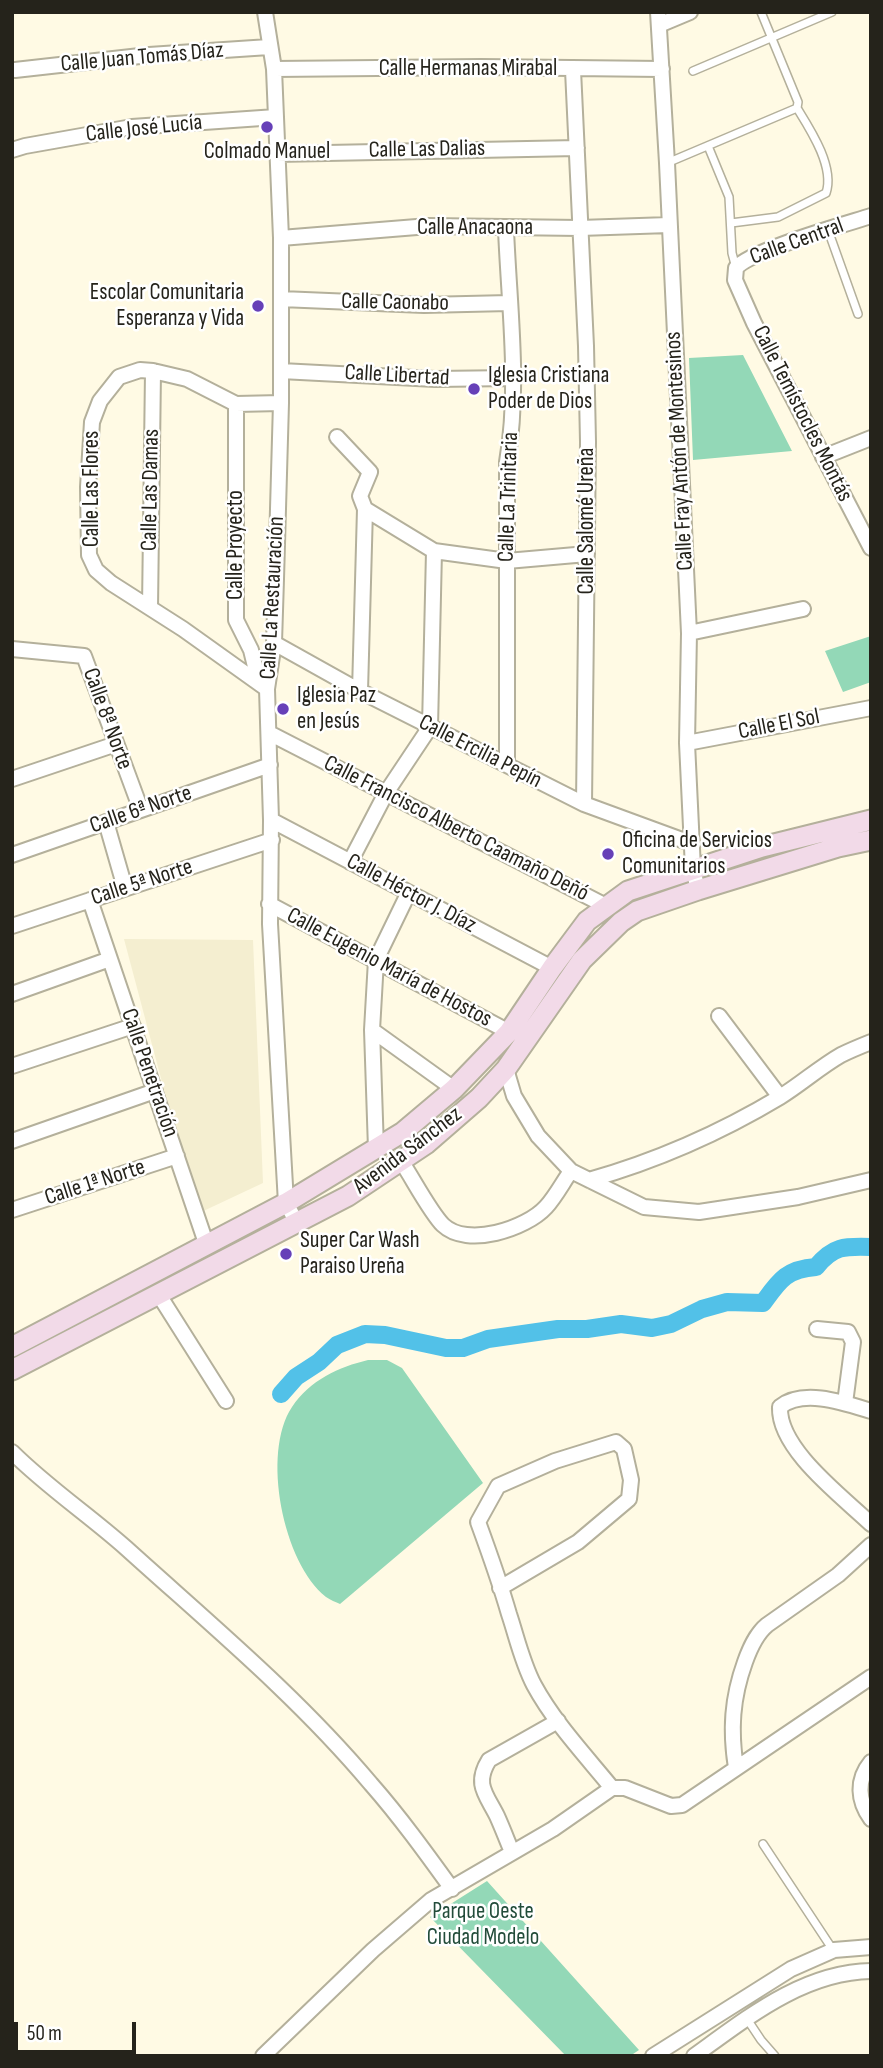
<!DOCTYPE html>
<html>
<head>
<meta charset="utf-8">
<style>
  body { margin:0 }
  #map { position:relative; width:883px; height:2068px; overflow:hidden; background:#fffae4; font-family:"Sofia Sans Condensed",sans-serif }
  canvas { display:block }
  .frame { position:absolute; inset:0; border:14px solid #25231b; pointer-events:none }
  .scale { position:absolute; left:14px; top:2022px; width:122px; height:32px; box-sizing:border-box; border:4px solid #25231b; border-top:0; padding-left:9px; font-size:21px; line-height:24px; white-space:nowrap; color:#25231b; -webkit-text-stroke:5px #fff; paint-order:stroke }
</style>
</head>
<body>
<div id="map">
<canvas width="883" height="2068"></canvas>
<div class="frame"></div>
<div class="scale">50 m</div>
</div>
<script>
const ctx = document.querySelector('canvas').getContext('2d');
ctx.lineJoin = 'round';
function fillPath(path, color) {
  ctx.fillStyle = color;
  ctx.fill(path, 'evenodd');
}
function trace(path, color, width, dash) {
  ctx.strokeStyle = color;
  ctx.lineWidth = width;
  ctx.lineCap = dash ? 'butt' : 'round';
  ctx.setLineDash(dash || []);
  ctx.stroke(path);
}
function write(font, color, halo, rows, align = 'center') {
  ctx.font = font + ' "Sofia Sans Condensed",sans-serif';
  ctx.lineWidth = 5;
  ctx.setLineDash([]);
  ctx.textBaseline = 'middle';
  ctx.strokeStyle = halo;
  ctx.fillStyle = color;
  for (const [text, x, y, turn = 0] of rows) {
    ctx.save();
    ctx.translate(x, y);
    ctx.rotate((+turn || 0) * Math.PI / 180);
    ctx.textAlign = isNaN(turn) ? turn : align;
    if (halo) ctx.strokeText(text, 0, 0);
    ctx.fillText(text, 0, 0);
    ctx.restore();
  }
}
fillPath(new Path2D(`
  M 124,939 L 253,940 L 263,1183 L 197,1214 Z`), '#f4eed0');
fillPath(new Path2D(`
  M 743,355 L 792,451 L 693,460 L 689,358 Z
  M 871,636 L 871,682 L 843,692 L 825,651 Z
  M 368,1360 L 387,1360 L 402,1368 L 483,1483 L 340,1604 C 336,1602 330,1600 326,1597 C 283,1563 261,1453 292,1407 C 310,1380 339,1367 368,1360 Z
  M 487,1881 L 639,2050 L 630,2056 L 566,2056 L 430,1917 Z`), '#93d8b7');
trace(new Path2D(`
  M 281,1394 L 296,1377 L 319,1362 L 337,1345 L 365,1334 L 385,1335 L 446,1348 L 463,1348 L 488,1339 L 558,1329 L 587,1329 L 621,1324 L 652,1328 L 671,1324 L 702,1309 L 727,1302 L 763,1303 C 779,1281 786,1269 816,1267 C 833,1246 844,1246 871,1247`), '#52c1e8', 18);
const lane = new Path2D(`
  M 693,71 L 832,12
  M 708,146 L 729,197 L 732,253 L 736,268
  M 667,163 L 797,108
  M 731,223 L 778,217 L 826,193 C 835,167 810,129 797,108 L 798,102 L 761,12
  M 828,230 L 858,314
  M 763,1844 L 833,1950
  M 747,2019 L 761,2040 L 775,2056`);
const street = new Path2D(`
  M 265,12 L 274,69 L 281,238 L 281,403 L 276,579 L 274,643 L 267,689 L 271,820 L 270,924 L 286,1203 L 297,1223
  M 658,12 L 667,163 L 689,633 L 687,743 L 693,869 L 698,890
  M 659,25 L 690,12
  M 274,69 L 481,67 L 662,69
  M 15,70 L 149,55 L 269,47
  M 573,70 L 586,346 L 588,442 L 584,804
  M 12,150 L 25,146 L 132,127 L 276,117
  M 277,154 L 577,148
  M 871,216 C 846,224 749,251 736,268 L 735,280 L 754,323 L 871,548
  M 506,229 C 509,306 520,386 507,462 L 507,765
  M 281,238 L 429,226 L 580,228 L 669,225
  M 281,299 L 424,305 L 509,303
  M 281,371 L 435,379 L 513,378
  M 236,404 L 236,620 L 251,650 L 259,683
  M 337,437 L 370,472 L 360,496 L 365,509 L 434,551 L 507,561 L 587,554
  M 823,457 L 871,438
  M 150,608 L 153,371
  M 689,633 L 803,609
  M 274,643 L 360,691 L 584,804 L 693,844
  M 12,649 L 84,656 L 141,810
  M 267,689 L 183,629 L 111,583 L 96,570 L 89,555 L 88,487 L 92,422 L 100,401 L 119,377 L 140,370 L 153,371 L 187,379 L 236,404 L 281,403
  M 360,691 L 365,509
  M 269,733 L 606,906
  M 687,743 L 871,708
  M 12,779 L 116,744
  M 271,820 L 552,968
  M 106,822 L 125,888
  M 12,855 L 270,765
  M 350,862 L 386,793 L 430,727 L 434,551
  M 90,900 L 207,1246
  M 269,904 L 509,1032
  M 12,926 L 272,840
  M 12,994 L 110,959
  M 719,1016 L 780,1097
  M 372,1030 L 454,1089
  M 12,1066 L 133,1026
  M 506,1069 L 514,1096 L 538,1136 L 571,1171 L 644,1207 L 699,1212 L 798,1197 L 871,1180
  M 12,1141 L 155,1091
  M 376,1149 L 372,1030 L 376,960 L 408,894
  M 401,1161 C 412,1177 430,1212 443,1225 C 467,1248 526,1229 546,1207 C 556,1196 563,1182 571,1171
  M 589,1180 C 656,1161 720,1133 780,1097 C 801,1084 820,1067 841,1055 C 851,1050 861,1046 871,1042
  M 12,1210 L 177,1156
  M 159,1295 L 226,1401
  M 817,1329 L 848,1332 L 853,1342 L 845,1403
  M 871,1411 C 845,1403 803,1388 780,1407 C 778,1449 843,1497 871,1524
  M 12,1452 C 47,1487 89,1515 126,1548 C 210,1624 298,1697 371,1784 C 400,1817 426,1853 452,1889
  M 500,1588 L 578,1542 L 629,1499 L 631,1480 L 624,1449 L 616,1442 L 555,1461 L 498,1486 L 478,1522 C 489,1552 500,1583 509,1614 C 517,1638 522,1662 534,1685 C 554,1722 585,1755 612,1788
  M 871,1762 C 856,1780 858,1801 871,1819
  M 736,1768 C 730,1730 732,1698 745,1662 C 750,1648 756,1634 767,1625 L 838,1575 L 871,1545
  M 512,1852 C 507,1840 502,1827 497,1816 C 486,1794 474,1784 489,1760 L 558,1721
  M 263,2056 L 373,1950 L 431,1900 L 553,1829 L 612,1788 L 625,1788 L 671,1806 L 682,1805 L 871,1677
  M 653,2056 L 791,1969 L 834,1950 L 871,1947
  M 694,2056 C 747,2018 803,1972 871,1971`);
const secondary = new Path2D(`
  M 12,1347 L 286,1203 L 403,1132 L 454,1089 L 509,1032 L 552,968 L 587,921 L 628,891 L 762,847 L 871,820
  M 12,1370 L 348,1196 L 426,1144 L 479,1098 L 506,1069 L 582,960 L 621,922 L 637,911 L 698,890 L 838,847 L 871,840`);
trace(lane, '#b4b09b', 10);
trace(street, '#b4b09b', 18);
trace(secondary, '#b4b09b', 23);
trace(lane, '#fff', 7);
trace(street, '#fff', 14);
trace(secondary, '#f2dae8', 19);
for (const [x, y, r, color] of [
  [267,127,7,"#6640b8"],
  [258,306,7,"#6640b8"],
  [474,389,7,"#6640b8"],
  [283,709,7,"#6640b8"],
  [608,854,7,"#6640b8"],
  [286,1254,7,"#6640b8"]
]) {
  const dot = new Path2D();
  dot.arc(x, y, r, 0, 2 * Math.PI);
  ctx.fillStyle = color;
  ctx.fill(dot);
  trace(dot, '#fff', 2.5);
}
write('23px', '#25231b', '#fff', [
  ["Calle Juan Tomás Díaz",142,58,-5],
  ["Calle Hermanas Mirabal",468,69],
  ["Calle José Lucía",144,129,-6],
  ["Calle Las Dalias",427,150,-1],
  ["Calle Anacaona",475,228],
  ["Calle Central",797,242,-20],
  ["Calle Caonabo",395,303,1],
  ["Calle Libertad",397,376,3],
  ["Calle Temístocles Montás",802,414,63],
  ["Calle Fray Antón de Montesinos",680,451,-93],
  ["Calle Las Flores",92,489,-90],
  ["Calle Las Damas",151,490,-89],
  ["Calle La Trinitaria",509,497,-88],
  ["Calle Salomé Ureña",587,521,-90],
  ["Calle Proyecto",236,545,-90],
  ["Calle La Restauración",273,598,-87],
  ["Calle 8ª Norte",107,719,70],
  ["Calle El Sol",779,725,-11],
  ["Calle Ercilia Pepín",480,752,27],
  ["Calle 6ª Norte",141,810,-19],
  ["Calle Francisco Alberto Caamaño Deñó",456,829,27],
  ["Calle 5ª Norte",142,883,-18],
  ["Calle Héctor J. Díaz",411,894,28],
  ["Calle Eugenio María de Hostos",389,968,28],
  ["Calle Penetración",149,1073,71],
  ["Avenida Sánchez",408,1151,-37],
  ["Calle 1ª Norte",95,1183,-18]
]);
write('23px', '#25231b', '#fff', [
  ["Colmado Manuel",267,152,"center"],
  ["Escolar Comunitaria",244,293,"right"],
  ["Esperanza y Vida",244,319,"right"],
  ["Iglesia Cristiana",488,376],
  ["Poder de Dios",488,402],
  ["Iglesia Paz",297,696],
  ["en Jesús",297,722],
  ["Oficina de Servicios",622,841],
  ["Comunitarios",622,867],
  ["Super Car Wash",300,1241],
  ["Paraiso Ureña",300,1267]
], 'left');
write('23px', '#224c3a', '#fff', [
  ["Parque Oeste",483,1912],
  ["Ciudad Modelo",483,1938]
]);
</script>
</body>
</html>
